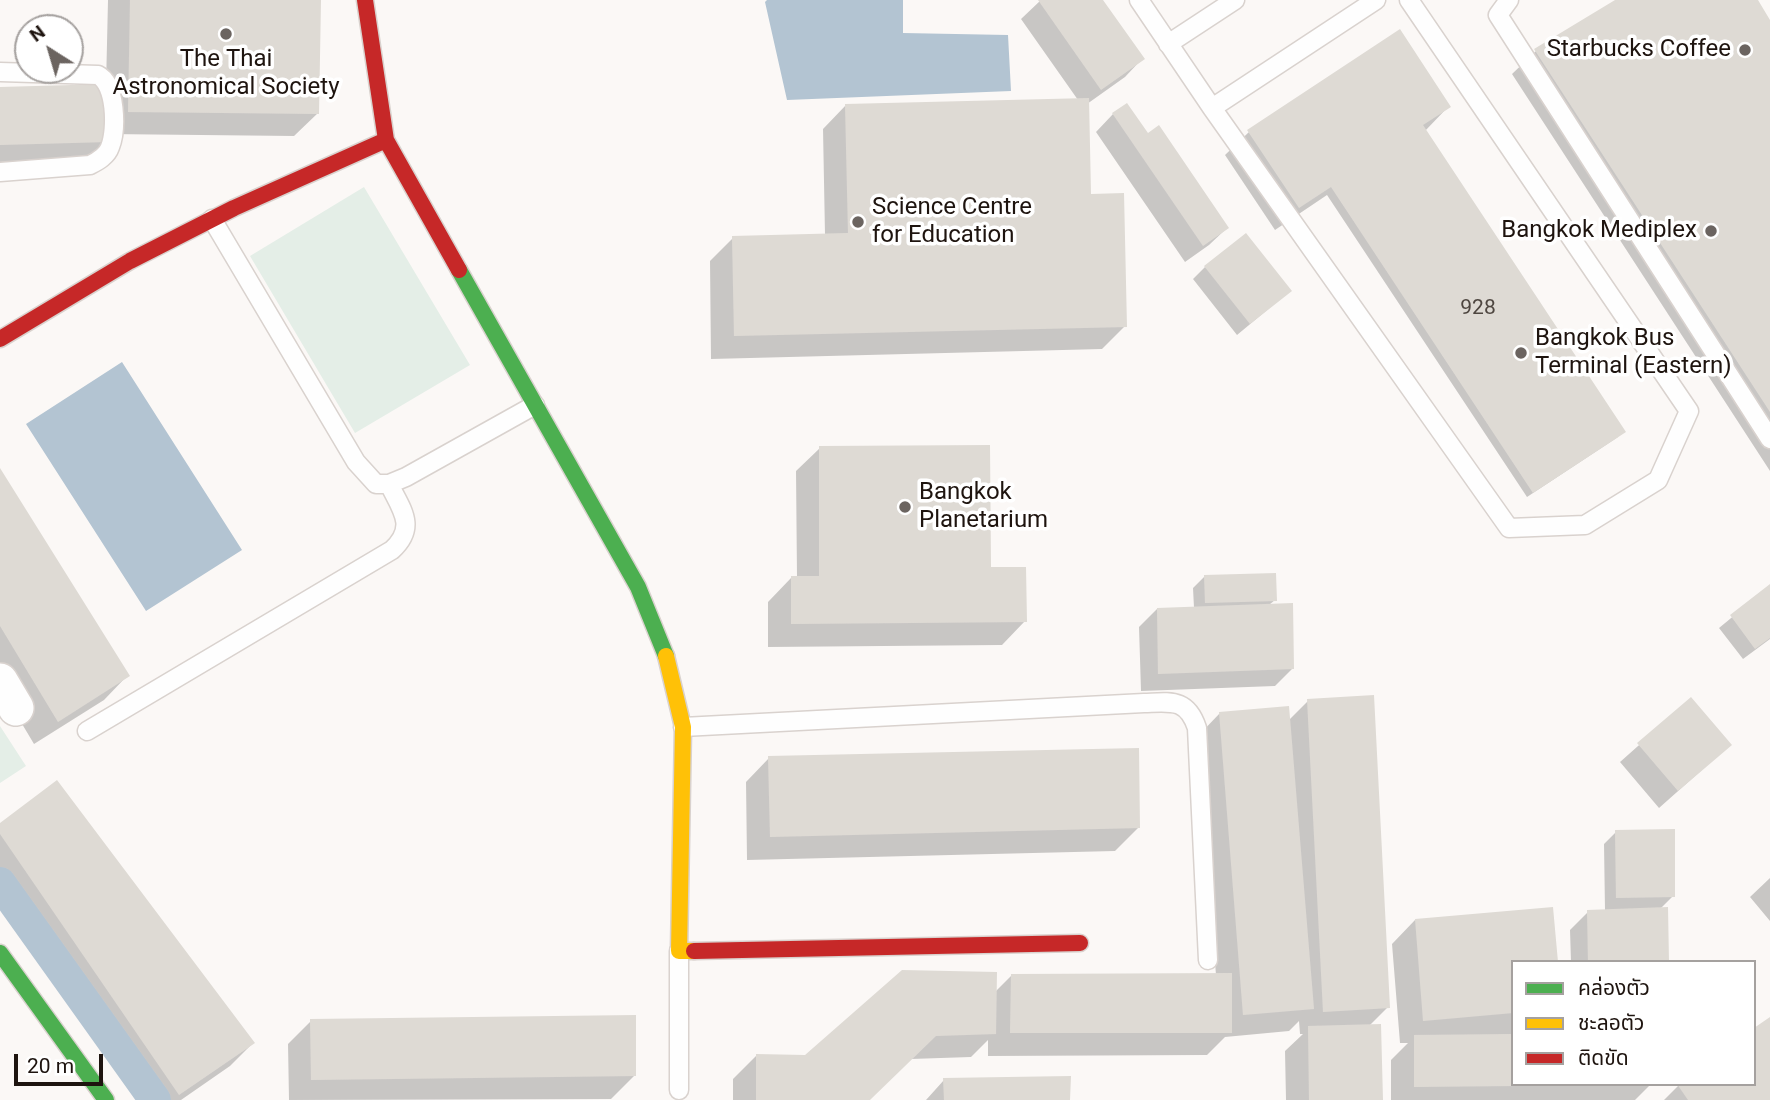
<!DOCTYPE html>
<html>
<head>
<meta charset="utf-8">
<style>
  body { margin:0 }
  #map { position:relative; width:1770px; height:1100px; overflow:hidden; background:#fbf8f6; font-family:Roboto,"Noto Sans Thai",sans-serif }
  canvas { display:block }
  .legend { position:absolute; left:1511px; top:960px; width:245px; height:126px; box-sizing:border-box; background:#fff; border:2px solid #a5a19f; margin:0; padding:9px 12px; list-style:none; font-size:21px; color:#1e140f }
  .legend li { display:flex; align-items:center; gap:14px; height:35px }
  .legend b { width:35px; border:2px solid #a5a19f }
  .north { position:absolute; left:14px; top:14px; width:70px; height:70px; box-sizing:border-box; background:#fff; border:2px solid #a5a19f; border-radius:50%; rotate:323deg; font-size:19px; font-weight:700; line-height:28px; text-align:center; color:#1e140f }
  .north::after { content:''; display:block; margin:auto; width:24px; height:32px; background:#6b6460; clip-path:polygon(50% 0,100% 100%,50% 72%,0 100%) }
  .scale { position:absolute; left:14px; top:1054px; width:89px; height:32px; box-sizing:border-box; border:4px solid #1e140f; border-top:0; padding-left:9px; font-size:21px; line-height:24px; white-space:nowrap; color:#1e140f; -webkit-text-stroke:5px #fff; paint-order:stroke }
</style>
</head>
<body>
<div id="map">
<canvas width="1770" height="1100"></canvas>
<ul class="legend">
<li><b style="height:9px;background:#4caf50"></b>คล่องตัว</li>
<li><b style="height:9px;background:#ffc107"></b>ชะลอตัว</li>
<li><b style="height:9px;background:#c62828"></b>ติดขัด</li>
</ul>
<div class="north">N</div>
<div class="scale">20 m</div>
</div>
<script>
const ctx = document.querySelector('canvas').getContext('2d');
ctx.lineJoin = 'round';
function fillPath(path, color) {
  ctx.fillStyle = color;
  ctx.fill(path, 'evenodd');
}
function trace(path, color, width, dash) {
  ctx.strokeStyle = color;
  ctx.lineWidth = width;
  ctx.lineCap = dash ? 'butt' : 'round';
  ctx.setLineDash(dash || []);
  ctx.stroke(path);
}
function write(font, color, halo, rows, align = 'center') {
  ctx.font = font + ' Roboto,sans-serif';
  ctx.lineWidth = 7;
  ctx.setLineDash([]);
  ctx.textBaseline = 'middle';
  ctx.strokeStyle = halo;
  ctx.fillStyle = color;
  for (const [text, x, y, turn = 0] of rows) {
    ctx.save();
    ctx.translate(x, y);
    ctx.rotate((+turn || 0) * Math.PI / 180);
    ctx.textAlign = isNaN(turn) ? turn : align;
    if (halo) ctx.strokeText(text, 0, 0);
    ctx.fillText(text, 0, 0);
    ctx.restore();
  }
}
fillPath(new Path2D(`
  M 364,187 L 470,365 L 355,433 L 250,256 Z
  M 0,726 L 26,766 L 0,783 Z`), '#e4eee7');
fillPath(new Path2D(`
  M 767,0 L 903,0 L 903,33 L 1008,35 L 1011,91 L 787,100 L 765,2 Z
  M 122,362 L 242,550 L 146,611 L 26,424 Z`), '#b3c4d2');
fillPath(new Path2D(`
  M 108,0 L 319,0 L 318,113 L 294,136 L 106,134 L 106,141 L 88,159 L 0,162 L 0,89 L 106,86 Z
  M 1041,0 L 1101,0 L 1142,59 L 1125,77 L 1087,104 L 1089,196 L 1125,326 L 1102,349 L 711,359 L 710,261 L 733,238 L 825,235 L 823,129 L 846,105 L 1078,100 L 1021,19 Z
  M 1618,0 L 1756,0 L 1770,23 L 1770,471 L 1512,74 L 1536,51 Z
  M 1449,106 L 1425,131 L 1618,437 L 1527,497 L 1327,195 L 1275,230 L 1225,155 L 1249,132 Z
  M 1113,114 L 1147,136 L 1227,228 L 1209,245 L 1185,262 L 1096,132 Z
  M 1205,267 L 1290,291 L 1237,335 L 1193,279 Z
  M 820,448 L 989,569 L 1025,621 L 1002,645 L 768,647 L 768,602 L 791,578 L 797,578 L 796,471 Z
  M 0,471 L 127,676 L 104,700 L 34,744 L 0,687 Z
  M 1205,576 L 1275,600 L 1269,605 L 1293,668 L 1275,686 L 1141,691 L 1139,627 L 1157,609 L 1194,608 L 1193,588 Z
  M 1770,586 L 1770,639 L 1743,659 L 1719,628 Z
  M 1691,699 L 1730,745 L 1659,808 L 1620,762 Z
  M 1308,701 L 1388,1007 L 1369,1026 L 1381,1100 L 1286,1100 L 1285,1051 L 1303,1034 L 1300,1034 L 1299,1021 L 1289,1031 L 1225,1037 L 1207,1055 L 988,1056 L 988,1040 L 971,1057 L 911,1059 L 868,1100 L 733,1100 L 733,1079 L 756,1056 L 806,1057 L 995,992 L 1011,976 L 1216,975 L 1197,737 L 1220,713 L 1289,720 Z
  M 769,758 L 1138,828 L 1115,851 L 747,860 L 746,782 Z
  M 0,825 L 253,1043 L 230,1066 L 181,1100 L 143,1100 L 0,891 Z
  M 1616,832 L 1673,896 L 1660,909 L 1668,962 L 1571,962 L 1570,930 L 1588,912 L 1605,911 L 1604,844 Z
  M 1770,878 L 1770,921 L 1750,897 Z
  M 1415,920 L 1513,962 L 1513,1084 L 1651,1084 L 1635,1100 L 1391,1100 L 1391,1060 L 1408,1043 L 1400,1043 L 1392,944 Z
  M 1770,1019 L 1770,1100 L 1664,1100 L 1680,1084 L 1754,1084 Z
  M 311,1021 L 635,1075 L 611,1099 L 289,1100 L 288,1044 Z
  M 944,1080 L 1069,1100 L 926,1100 Z`), '#0003');
trace(new Path2D(`
  M 0,883 L 155,1100`), '#b3c4d2', 32);
fillPath(new Path2D(`
  M 130,0 L 321,0 L 319,114 L 128,112 Z
  M 1038,0 L 1103,0 L 1145,59 L 1101,90 Z
  M 1615,0 L 1758,0 L 1770,20 L 1770,412 L 1534,49 Z
  M 1400,29 L 1451,107 L 1423,125 L 1626,432 L 1533,493 L 1331,187 L 1299,208 L 1247,130 Z
  M 107,84 L 108,142 L 0,145 L 0,87 Z
  M 1089,98 L 1091,194 L 1124,193 L 1127,327 L 734,336 L 732,236 L 848,233 L 845,104 Z
  M 1127,103 L 1148,133 L 1159,125 L 1229,228 L 1203,246 L 1112,113 Z
  M 1246,233 L 1292,291 L 1250,324 L 1204,266 Z
  M 990,445 L 991,567 L 1026,567 L 1027,622 L 791,624 L 791,576 L 819,576 L 819,446 Z
  M 0,468 L 130,676 L 58,722 L 0,626 Z
  M 1276,573 L 1277,601 L 1205,603 L 1204,575 Z
  M 1770,584 L 1770,638 L 1755,649 L 1730,615 Z
  M 1293,603 L 1294,669 L 1158,674 L 1157,608 Z
  M 1374,695 L 1390,1008 L 1323,1012 L 1307,699 Z
  M 1691,697 L 1732,745 L 1678,791 L 1637,743 Z
  M 1289,706 L 1314,1009 L 1243,1015 L 1219,712 Z
  M 1139,748 L 1140,828 L 770,837 L 768,756 Z
  M 57,780 L 255,1043 L 179,1095 L 0,834 L 0,823 Z
  M 1675,829 L 1675,897 L 1616,898 L 1615,830 Z
  M 1553,907 L 1558,962 L 1513,962 L 1513,1013 L 1423,1021 L 1415,919 Z
  M 1668,907 L 1669,962 L 1588,962 L 1587,910 Z
  M 902,970 L 997,972 L 996,1034 L 936,1036 L 870,1100 L 756,1100 L 756,1054 L 805,1055 Z
  M 1232,973 L 1232,1033 L 1010,1033 L 1011,974 Z
  M 636,1015 L 636,1076 L 311,1080 L 310,1019 Z
  M 1770,1017 L 1770,1100 L 1688,1100 L 1677,1084 L 1754,1084 L 1754,1028 Z
  M 1381,1024 L 1383,1100 L 1309,1100 L 1308,1026 Z
  M 1513,1034 L 1513,1086 L 1414,1087 L 1414,1035 Z
  M 1071,1076 L 1070,1100 L 944,1100 L 943,1078 Z`), '#dedad4');
const lane = new Path2D(`
  M 1139,0 L 1212,108 L 1509,528 L 1585,525 L 1658,480 L 1689,411 L 1409,0
  M 1509,0 L 1498,15 L 1770,439
  M 1168,44 L 1235,0
  M 0,72 L 98,75 C 116,84 117,129 110,147 C 107,156 98,161 90,165 L 0,172
  M 1212,108 L 1376,0
  M 212,219 L 356,462 L 376,484 L 389,484 L 406,477 L 535,405
  M 683,727 L 1144,703 C 1171,702 1187,698 1197,728 L 1208,960
  M 87,731 L 392,550 C 417,527 402,510 389,484
  M 679,1090 L 679,951`);
const street = new Path2D(`
  M 0,681 L 16,708`);
const fast = new Path2D(`
  M 459,270 L 638,587 L 666,656
  M 0,953 L 106,1100`);
const slow = new Path2D(`
  M 666,656 L 683,727 L 679,951 L 694,951`);
const jam = new Path2D(`
  M 365,0 L 386,140 L 459,270
  M 0,339 L 130,261 L 234,208 L 386,140
  M 694,951 L 1080,943`);
trace(lane, '#d9d2ce', 21);
trace(street, '#d9d2ce', 38);
trace(fast, '#d9d2ce', 19);
trace(slow, '#d9d2ce', 19);
trace(jam, '#d9d2ce', 19);
trace(lane, '#fefefe', 18);
trace(street, '#fefefe', 35);
trace(fast, '#4caf50', 16);
trace(slow, '#ffc107', 16);
trace(jam, '#c62828', 16);
for (const [x, y, r, color] of [
  [226,34,7,"#6b6460"],
  [1745,50,7,"#6b6460"],
  [858,222,7,"#6b6460"],
  [1711,231,7,"#6b6460"],
  [1521,353,7,"#6b6460"],
  [905,507,7,"#6b6460"]
]) {
  const dot = new Path2D();
  dot.arc(x, y, r, 0, 2 * Math.PI);
  ctx.fillStyle = color;
  ctx.fill(dot);
  trace(dot, '#fff', 2.5);
}
write('21px', '#4e4640', null, [
  ["928",1478,309]
]);
write('24px', '#1e140f', '#fff', [
  ["Starbucks Coffee",1731,50,"right"],
  ["The Thai",226,60,"center"],
  ["Astronomical Society",226,88,"center"],
  ["Science Centre",872,208],
  ["for Education",872,236],
  ["Bangkok Mediplex",1697,231,"right"],
  ["Bangkok Bus",1535,339],
  ["Terminal (Eastern)",1535,367],
  ["Bangkok",919,493],
  ["Planetarium",919,521]
], 'left');
</script>
</body>
</html>
